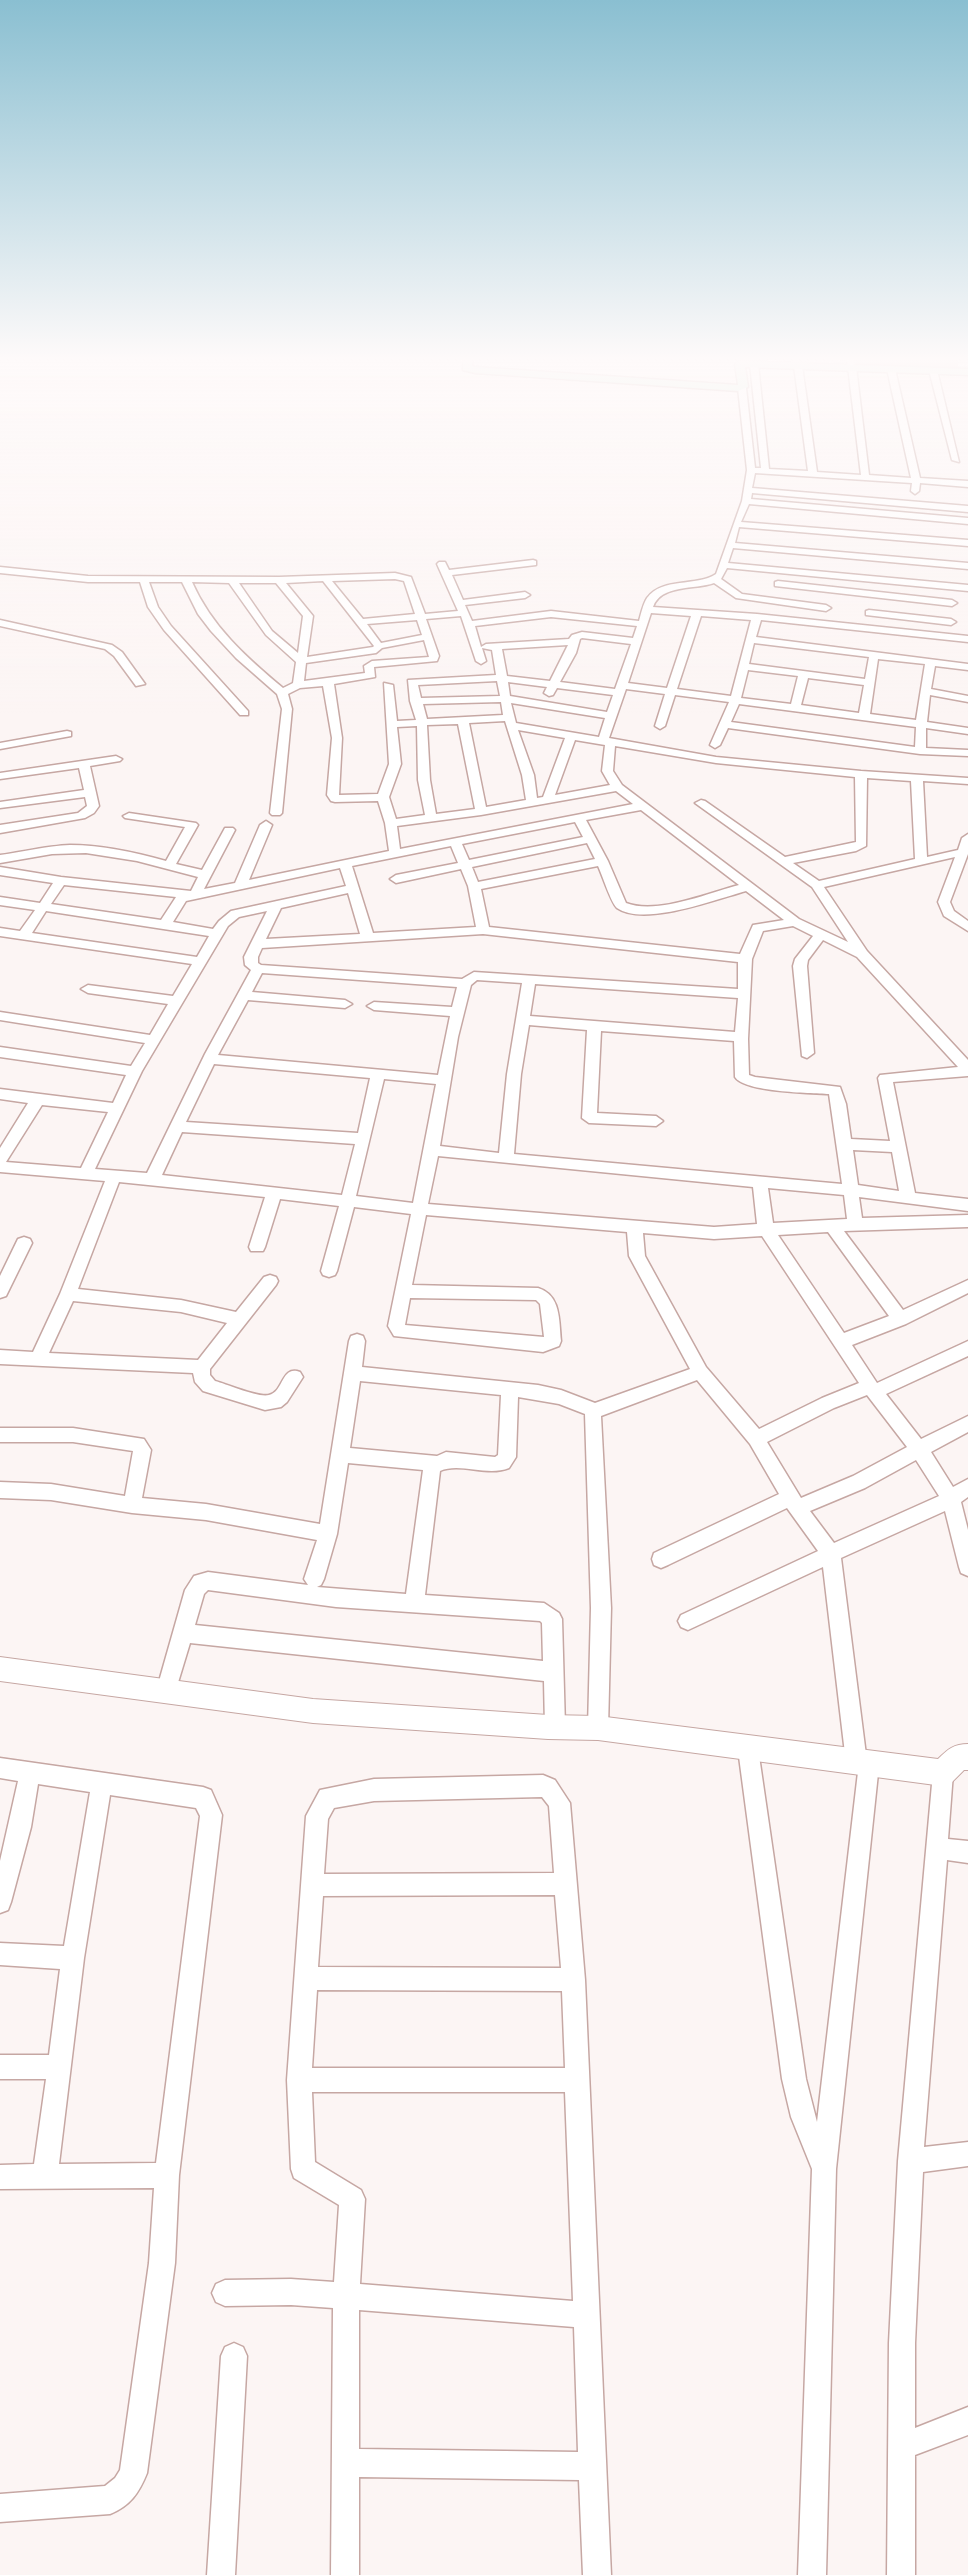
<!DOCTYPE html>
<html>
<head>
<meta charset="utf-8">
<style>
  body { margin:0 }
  canvas { display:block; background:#fcf5f4 }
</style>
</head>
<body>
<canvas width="968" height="2575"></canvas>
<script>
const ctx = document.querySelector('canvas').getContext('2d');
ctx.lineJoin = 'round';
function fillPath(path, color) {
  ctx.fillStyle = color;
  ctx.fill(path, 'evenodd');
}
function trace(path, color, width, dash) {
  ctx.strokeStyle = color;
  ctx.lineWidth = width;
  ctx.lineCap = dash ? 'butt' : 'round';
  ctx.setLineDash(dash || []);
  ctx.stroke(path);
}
fillPath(new Path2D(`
  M 855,358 L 958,358 L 958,368 L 856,364 Z`), '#e4beb9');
const minor = new Path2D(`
  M 830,358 L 854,358 L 850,360 Z
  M 754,362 L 758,364 L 769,469 L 808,471 L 794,366 L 798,364 L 802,366 L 817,472 L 861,475 L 848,367 L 852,365 L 856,367 L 869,475 L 911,478 L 887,369 L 891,367 L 895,369 L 920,478 L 968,481 L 968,487 L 920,483 L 919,491 L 915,494 L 911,491 L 912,483 L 755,473 L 752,488 L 968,506 L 968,512 L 752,493 L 751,499 L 968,518 L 968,524 L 749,504 L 741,522 L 968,540 L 968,546 L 739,527 L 735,543 L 968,563 L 968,569 L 733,548 L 728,563 L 968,585 L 968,591 L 727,568 L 721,579 L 742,594 L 826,605 L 831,608 L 826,611 L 736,598 L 714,583 C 695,590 661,584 653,607 L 757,614 L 968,636 L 968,642 L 761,620 L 756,637 L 968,664 L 968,670 L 935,666 L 931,689 L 968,696 L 968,702 L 930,695 L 927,722 L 968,728 L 968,734 L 926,728 L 926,748 L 968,750 L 968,756 L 920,754 L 728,728 L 720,745 L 715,748 L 710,745 L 729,702 L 675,695 L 665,726 L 660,729 L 655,726 L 665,694 L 626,689 L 609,738 L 716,757 L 861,771 L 968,778 L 968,784 L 923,781 L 927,857 L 958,850 L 962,838 L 968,834 L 968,854 L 950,902 L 954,911 L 968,921 L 968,931 L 944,916 L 938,902 L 955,857 L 824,887 L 867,951 L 968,1060 L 968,1076 L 893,1082 L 915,1193 L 968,1199 L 968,1211 L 859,1197 L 862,1218 L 968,1215 L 968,1227 L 844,1231 L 903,1310 L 968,1280 L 968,1293 L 906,1324 L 852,1345 L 877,1383 L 968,1341 L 968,1356 L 886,1394 L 921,1439 L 968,1416 L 968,1432 L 931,1452 L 953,1487 L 968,1479 L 968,1497 L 961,1502 L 968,1530 L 968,1576 L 961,1573 L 959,1567 L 945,1511 L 841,1558 L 866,1755 L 869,1754 L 876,1757 L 879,1764 L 836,2169 L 826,2575 L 798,2575 L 812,2169 L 791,2117 L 782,2079 L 738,1749 L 741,1742 L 748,1739 L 755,1742 L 758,1749 L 806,2079 L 817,2122 L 858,1772 L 849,1769 L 846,1762 L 823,1567 L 688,1630 L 681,1627 L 678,1621 L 681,1615 L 818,1551 L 787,1508 L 668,1565 L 661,1568 L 654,1565 L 652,1559 L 654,1553 L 779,1494 L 750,1444 L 697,1380 L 601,1416 L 611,1608 L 608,1728 L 605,1735 L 598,1738 L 591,1735 L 588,1728 L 591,1608 L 585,1414 L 559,1404 L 518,1397 L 516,1457 L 509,1468 C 487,1477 460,1462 440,1471 L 425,1595 L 544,1603 L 559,1613 L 562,1619 L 565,1727 L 562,1734 L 555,1737 L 548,1734 L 545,1727 L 544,1681 L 190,1643 L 173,1699 L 166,1702 L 159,1699 L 156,1692 L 185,1590 L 194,1576 L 208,1572 L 308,1585 L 304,1579 L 317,1540 L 206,1520 L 132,1513 L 51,1500 L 0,1498 L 0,1482 L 51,1484 L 125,1496 L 133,1451 L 73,1442 L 0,1442 L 0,1428 L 73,1428 L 144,1439 L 151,1450 L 142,1498 L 206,1504 L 320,1524 L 349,1341 L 351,1336 L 357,1334 L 363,1336 L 365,1341 L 362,1367 L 538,1385 L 561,1390 L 595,1403 L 690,1369 L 629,1256 L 627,1232 L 426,1215 L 412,1285 L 538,1288 C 561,1295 559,1320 561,1341 L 559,1346 L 543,1352 L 394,1336 L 388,1326 L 411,1214 L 354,1207 L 337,1271 L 335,1275 L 329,1277 L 323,1275 L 321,1271 L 339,1206 L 280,1199 L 265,1247 L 263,1251 L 251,1251 L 249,1247 L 265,1197 L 119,1182 L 78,1289 L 181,1300 L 236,1312 L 264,1277 L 270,1275 L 276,1277 L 278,1281 L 276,1285 L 210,1369 L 210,1375 L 215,1381 C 227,1384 258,1398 269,1395 C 284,1392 281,1365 300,1372 L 303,1377 L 287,1402 L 281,1407 L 265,1410 L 203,1391 L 195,1382 L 193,1373 L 0,1364 L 0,1350 L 33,1352 L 60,1294 L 105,1181 L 0,1172 L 0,1148 L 28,1103 L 0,1099 L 0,1089 L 113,1103 L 126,1075 L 0,1057 L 0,1047 L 131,1066 L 145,1043 L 0,1020 L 0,1012 L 150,1035 L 168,1004 L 88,993 L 81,989 L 88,985 L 173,996 L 192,964 L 0,936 L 0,928 L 20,931 L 35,910 L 0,905 L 0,897 L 40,903 L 53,883 L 0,875 L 0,867 L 61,877 L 191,891 L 198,877 L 137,861 L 86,853 L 52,854 L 0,863 L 0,855 C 23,852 46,846 70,845 C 102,845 134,852 166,861 L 185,827 L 125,818 L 123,816 L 129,813 L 196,823 L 198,825 L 176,864 L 202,870 L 225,828 L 233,828 L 235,830 L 204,889 L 235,883 L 260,825 L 266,821 L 272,825 L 249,880 L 389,851 L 385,823 L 378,801 L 335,802 L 331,801 L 327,795 L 332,738 L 323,686 L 300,688 L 288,694 L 292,709 L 282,813 L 280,815 L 272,815 L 270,813 L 282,709 L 277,694 L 236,658 L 211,631 L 198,614 L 182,582 L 149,582 L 158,607 L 171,626 L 248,711 L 248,715 L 240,715 L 164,630 L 148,607 L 140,582 L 88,582 L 0,573 L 0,567 L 88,576 L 279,577 L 395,573 L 411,577 L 425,614 L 458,611 L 437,564 L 439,562 L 445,562 L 449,570 L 533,560 L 536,561 L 536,565 L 452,575 L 463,600 L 525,592 L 530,595 L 525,598 L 465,605 L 472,621 L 551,611 L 639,621 C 641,614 643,604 647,598 C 662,577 696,587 716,574 L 742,501 L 747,470 L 738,388 L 742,386 L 746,388 L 755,468 L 761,468 L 750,364 ZM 395,579 L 404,581 L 415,614 L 363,619 L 332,581 ZM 323,581 L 374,646 L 373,647 L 307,657 L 313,616 L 286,583 ZM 192,582 L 229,583 L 266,635 L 296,662 L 293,683 L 283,688 C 246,657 212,627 192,582 ZM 239,583 L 276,583 L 303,616 L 298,653 L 272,631 ZM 651,613 L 691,616 L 667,688 L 628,683 ZM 461,616 L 476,661 L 481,664 L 486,661 L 482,648 L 492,650 L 496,675 L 408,680 L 410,701 L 416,720 L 397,721 L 393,685 L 384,683 L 389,764 L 378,794 L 339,795 L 342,738 L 334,684 L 375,677 L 374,667 L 437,661 L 439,656 L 426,619 ZM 701,616 L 751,620 L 731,696 L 677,689 ZM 551,617 L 637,626 L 633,638 L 582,632 L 572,635 L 569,639 L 486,644 L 481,647 L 475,626 ZM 417,620 L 422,635 L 381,643 L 367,624 ZM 582,638 L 631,644 L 615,689 L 560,682 L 576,653 L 580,639 ZM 424,640 L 429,657 L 372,661 L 364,666 L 365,673 L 304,681 L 306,663 L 376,653 L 382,648 ZM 754,643 L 869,657 L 865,679 L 749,664 ZM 568,645 L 550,681 L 507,676 L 502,649 ZM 878,659 L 925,664 L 916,720 L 870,714 ZM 748,670 L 798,676 L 791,704 L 741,698 ZM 808,678 L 864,685 L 859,713 L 801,705 ZM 497,681 L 500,696 L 421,698 L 418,685 ZM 508,682 L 547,687 L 544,693 L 549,696 L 553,695 L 557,688 L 613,695 L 607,712 L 510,696 ZM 501,702 L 503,715 L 427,719 L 423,704 ZM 511,703 L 605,718 L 599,737 L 516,723 ZM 739,704 L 916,727 L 915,747 L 731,722 ZM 505,721 L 522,775 L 526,800 L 486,807 L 469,723 ZM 458,724 L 475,809 L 436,814 L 430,780 L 427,725 ZM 417,726 L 418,780 L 425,815 L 396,819 L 389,797 L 401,764 L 397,727 ZM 518,730 L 565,738 L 543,797 L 537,798 L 534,775 ZM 575,740 L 605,745 L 602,771 L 610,785 L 555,795 ZM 615,746 L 716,763 L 855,777 L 856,842 L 785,857 L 705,801 L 701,800 L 695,803 L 812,887 L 848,942 L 799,919 L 622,785 L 613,771 ZM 867,778 L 911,781 L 915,859 L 819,881 L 793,863 L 856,851 L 866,846 ZM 616,791 L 633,804 L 400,849 L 397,826 L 481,815 ZM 641,810 L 739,885 C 708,893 657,915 626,903 L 608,861 L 586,820 ZM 575,822 L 583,837 L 469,860 L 462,844 ZM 587,843 L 595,859 L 478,882 L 472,867 ZM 451,846 L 458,863 L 396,875 L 390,879 L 396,883 L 461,869 L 468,886 L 476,927 L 373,933 L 352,866 ZM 598,866 C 602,874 611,903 617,908 C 644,927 717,899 746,891 L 784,920 L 753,925 L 740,954 L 489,927 L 481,889 ZM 340,868 L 346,886 L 231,911 L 219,921 L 213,929 L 173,922 L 186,901 ZM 64,885 L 176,897 L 161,920 L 51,904 ZM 348,893 L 360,934 L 266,939 L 281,908 ZM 46,911 L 209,936 L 197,957 L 32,933 ZM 267,911 L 244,957 L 245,965 L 251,970 L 205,1054 L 147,1173 L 95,1169 L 142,1071 L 228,926 L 239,917 ZM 793,926 L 813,936 L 795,959 L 793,966 L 802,1056 L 807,1058 L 814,1053 L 807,966 L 808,960 L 823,940 L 857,957 L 958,1067 L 880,1075 L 878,1078 L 890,1141 L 851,1139 L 846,1104 L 840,1087 L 755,1077 L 749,1075 L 748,1039 L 752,959 L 763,931 ZM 483,934 L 738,962 L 738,989 L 474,972 L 462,979 L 261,965 L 258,963 L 258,957 L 262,948 ZM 262,973 L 457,987 L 452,1007 L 374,1002 L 367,1006 L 374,1010 L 450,1016 L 438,1075 L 218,1055 L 248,1000 L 345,1008 L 352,1004 L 345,1000 L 252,992 ZM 477,980 L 522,983 L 507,1074 L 499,1153 L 440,1146 L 458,1037 L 471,985 ZM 535,984 L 738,998 L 735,1032 L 530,1016 ZM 529,1025 L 587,1030 L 582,1118 L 589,1123 L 656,1126 L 663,1121 L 656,1116 L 597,1113 L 601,1031 L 734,1041 L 735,1077 C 744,1092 810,1093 829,1094 L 842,1184 L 514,1154 L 521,1074 ZM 214,1064 L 370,1078 L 358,1133 L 186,1122 ZM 384,1079 L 436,1084 L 413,1203 L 356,1196 ZM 42,1105 L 108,1112 L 81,1168 L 6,1162 ZM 182,1132 L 355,1144 L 342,1195 L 162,1175 ZM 853,1150 L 892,1152 L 899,1191 L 858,1185 ZM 438,1156 L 753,1187 L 757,1224 L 714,1227 L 428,1204 ZM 768,1188 L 844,1195 L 847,1219 L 773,1223 ZM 828,1232 L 889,1316 L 844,1333 L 778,1235 ZM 643,1233 L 714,1239 L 762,1236 L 859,1383 L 822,1398 L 759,1429 L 706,1367 L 645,1256 ZM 410,1298 L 536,1300 L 540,1304 L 544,1337 L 405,1325 ZM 73,1301 L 181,1312 L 227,1323 L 198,1360 L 49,1353 ZM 360,1381 L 501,1395 L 498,1455 L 495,1457 L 446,1452 L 437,1456 L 350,1448 ZM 867,1395 L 907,1447 L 853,1476 L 801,1498 L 767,1442 L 834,1408 ZM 916,1460 L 939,1496 L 834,1543 L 810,1511 L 865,1488 ZM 348,1463 L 423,1470 L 406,1594 L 317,1587 L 321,1585 L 324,1579 L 337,1534 ZM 208,1590 L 336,1607 L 540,1621 L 542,1623 L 543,1661 L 195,1625 L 204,1594 Z
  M 933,368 L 937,370 L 959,462 L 952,460 L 929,370 Z
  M 778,581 L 952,600 L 957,603 L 952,606 L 775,586 L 775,582 Z
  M 869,610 L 951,619 L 956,622 L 951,625 L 866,615 L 866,611 Z
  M 0,620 L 112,645 L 122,652 L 145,684 L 136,686 L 114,656 L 105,649 L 0,626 Z
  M 67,731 L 71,732 L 71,736 L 0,749 L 0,743 Z
  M 116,756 L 122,759 L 120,761 L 90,766 L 99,806 L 94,813 L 85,818 L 0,833 L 0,825 L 78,813 L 87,806 L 85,797 L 0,808 L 0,802 L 84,790 L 79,768 L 0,779 L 0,773 Z
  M 24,1237 L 30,1239 L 32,1243 L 6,1296 L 0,1298 L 0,1276 L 18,1239 Z
  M 0,1758 L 203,1787 L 211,1790 L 222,1815 L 179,2175 L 175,2263 L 147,2473 C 139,2493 130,2506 110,2514 L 0,2522 L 0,2494 L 105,2486 L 115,2478 L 120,2470 L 149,2263 L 154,2188 L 0,2189 L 0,2165 L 34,2164 L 46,2079 L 0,2079 L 0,2055 L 49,2055 L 60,1969 L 0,1965 L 0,1943 L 64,1946 L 90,1792 L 38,1784 L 31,1827 L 11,1902 L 8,1910 L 0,1913 L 0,1861 L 18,1781 L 0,1778 ZM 110,1795 L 196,1808 L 200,1816 L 156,2163 L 59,2164 L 84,1958 Z
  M 943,1763 L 950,1766 L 953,1773 L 948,1839 L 968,1841 L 968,1863 L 947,1860 L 924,2147 L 968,2142 L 968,2166 L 923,2172 L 915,2343 L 915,2428 L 968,2407 L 968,2435 L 915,2455 L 915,2575 L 887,2575 L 889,2343 L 898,2161 L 933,1773 L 936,1766 Z
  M 543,1775 L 555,1780 L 570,1803 L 585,1980 L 611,2575 L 583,2575 L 579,2480 L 359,2477 L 359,2575 L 331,2575 L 333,2308 L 291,2305 L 225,2306 L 216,2302 L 212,2293 L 216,2284 L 225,2280 L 291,2279 L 334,2282 L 339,2205 L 294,2178 L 291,2169 L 287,2080 L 306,1816 L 320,1790 L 374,1779 ZM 542,1797 L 549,1806 L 554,1873 L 324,1874 L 328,1819 L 334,1808 L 374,1801 ZM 555,1895 L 561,1968 L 318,1967 L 323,1896 ZM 317,1990 L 562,1991 L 565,2068 L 312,2068 ZM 312,2092 L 565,2092 L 573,2301 L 360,2284 L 365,2199 L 361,2190 L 315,2162 ZM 359,2310 L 574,2327 L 578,2452 L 359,2449 Z
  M 234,2343 L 243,2347 L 247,2356 L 235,2575 L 207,2575 L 221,2356 L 225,2347 Z`);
const tertiary = new Path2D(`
  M 846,358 L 854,358 L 855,369 L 849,369 Z
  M 0,1657 L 313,1699 L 548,1715 L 598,1716 L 938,1759 C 948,1749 954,1744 968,1744 L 968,1770 L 964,1770 L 952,1782 L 943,1786 L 598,1740 L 548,1739 L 313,1723 L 0,1681 Z`);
const secondary = new Path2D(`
  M 463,358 L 473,358 L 472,366 L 475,367 L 738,385 L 735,364 L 740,361 L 968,369 L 968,375 L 745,367 L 748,387 L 738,391 L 475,373 L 463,370 Z`);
trace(minor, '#c6a7a3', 3);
trace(tertiary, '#c6a7a3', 2);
trace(secondary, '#c6a7a3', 3);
fillPath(minor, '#fff');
fillPath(tertiary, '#fff');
fillPath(secondary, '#d5f2e0');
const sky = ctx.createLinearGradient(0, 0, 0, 718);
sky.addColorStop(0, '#8abfd1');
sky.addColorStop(0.5, '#fefafa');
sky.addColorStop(1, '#fefafa00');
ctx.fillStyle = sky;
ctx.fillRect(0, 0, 968, 718);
</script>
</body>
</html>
